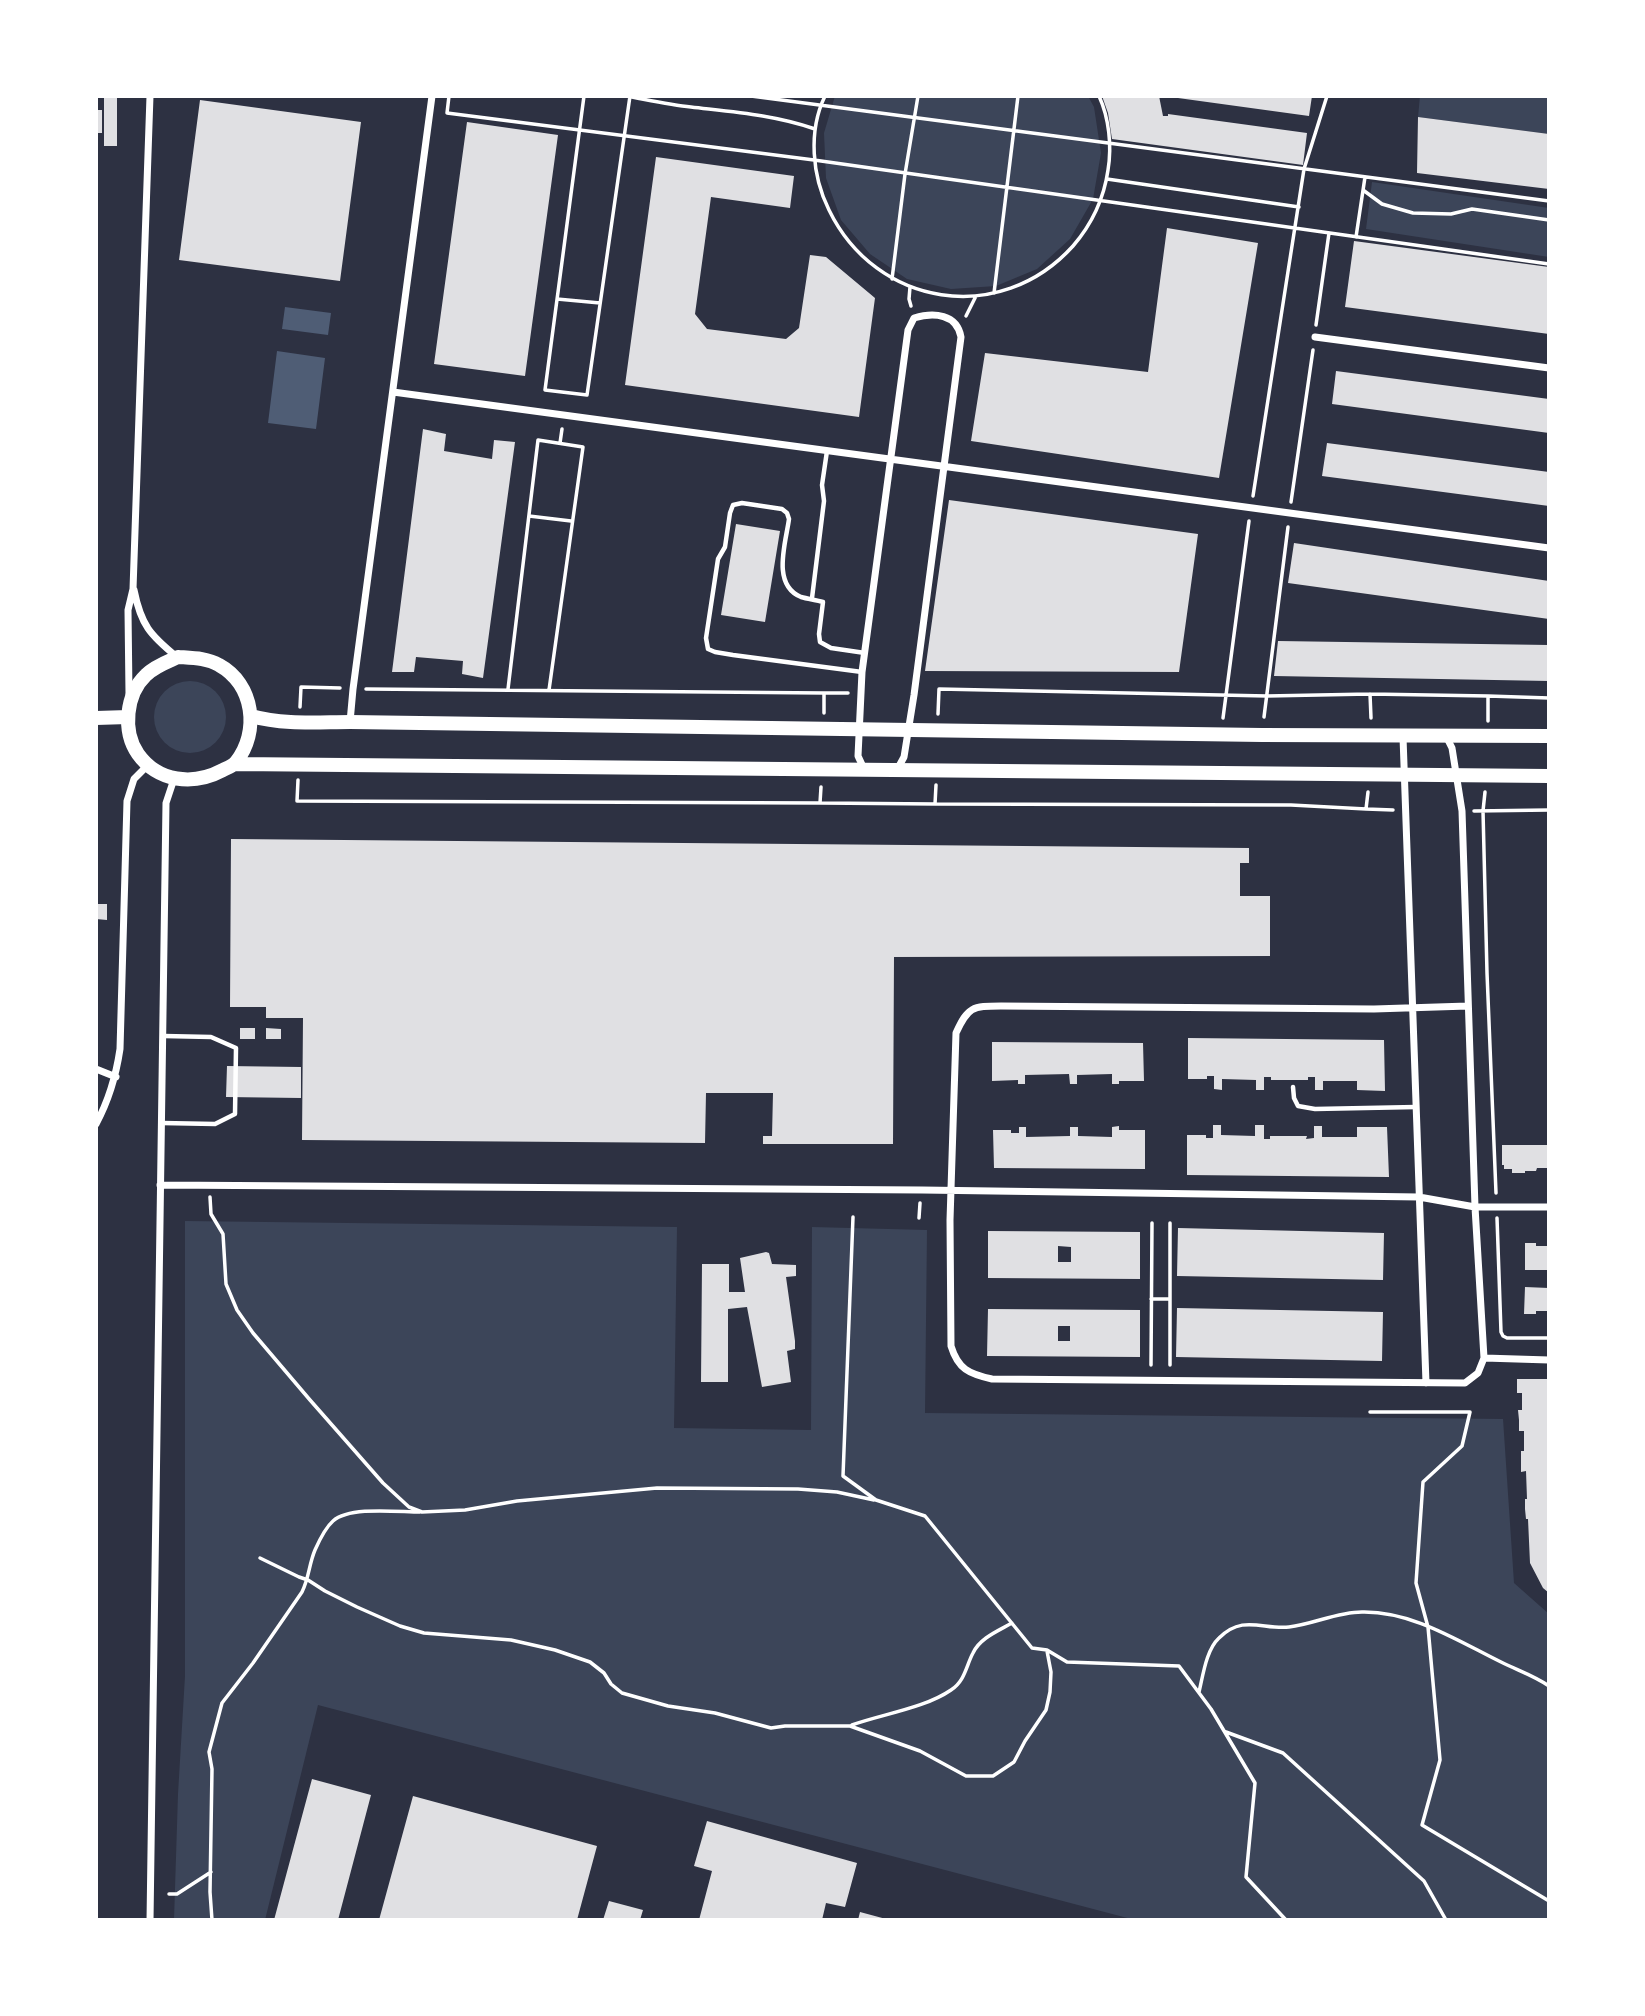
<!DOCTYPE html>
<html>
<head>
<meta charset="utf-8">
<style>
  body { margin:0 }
  #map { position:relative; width:1645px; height:2016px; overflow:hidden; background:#2d3142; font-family:Arial,sans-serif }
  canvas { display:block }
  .frame { position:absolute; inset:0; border:98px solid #fff; pointer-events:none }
</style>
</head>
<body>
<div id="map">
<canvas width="1645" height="2016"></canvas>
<div class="frame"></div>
</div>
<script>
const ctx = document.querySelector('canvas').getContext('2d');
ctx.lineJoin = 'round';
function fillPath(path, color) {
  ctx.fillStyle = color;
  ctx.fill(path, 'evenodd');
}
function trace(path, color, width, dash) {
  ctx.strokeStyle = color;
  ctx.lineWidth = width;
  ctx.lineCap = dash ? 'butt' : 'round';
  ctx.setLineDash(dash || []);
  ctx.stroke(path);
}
fillPath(new Path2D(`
  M 835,96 L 1088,96 L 1094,107 L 1101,153 L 1093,199 L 1070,239 L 1037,269 L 996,286 L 951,289 L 907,279 L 870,254 L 841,220 L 826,178 L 824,133 Z
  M 1420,96 L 1549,96 L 1549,134 L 1418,117 Z
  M 1372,182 L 1549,208 L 1549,257 L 1366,229 Z
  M154 717a36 36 0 1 1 72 0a36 36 0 1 1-72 0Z
  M 185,1221 L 677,1227 L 674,1428 L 811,1430 L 812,1227 L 927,1230 L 925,1413 L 1503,1419 L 1514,1583 L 1549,1614 L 1549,1920 L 1135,1920 L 318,1705 L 265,1920 L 174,1920 L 178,1794 L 185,1676 Z`), '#3c4559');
fillPath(new Path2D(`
  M 285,307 L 331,313 L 328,335 L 282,329 Z
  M 277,351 L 325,358 L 316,429 L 268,423 Z`), '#4f5d75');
fillPath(new Path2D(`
  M 104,96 L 117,96 L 117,146 L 104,146 Z
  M 1102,96 L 1159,96 L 1163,116 L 1168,116 L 1168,114 L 1307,133 L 1303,165 L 1112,139 L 1108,113 Z
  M 1178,96 L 1312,96 L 1309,116 L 1178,98 Z
  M 200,100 L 361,122 L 340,281 L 179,260 Z
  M 96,110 L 102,110 L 102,133 L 96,133 Z
  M 1418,117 L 1549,134 L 1549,189 L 1417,173 Z
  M 467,122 L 558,135 L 525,376 L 434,364 Z
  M 656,157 L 794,176 L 790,208 L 711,197 L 695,314 L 707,329 L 786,339 L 799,328 L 810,255 L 826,257 L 875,298 L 859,417 L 625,385 Z
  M 1167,228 L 1258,243 L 1219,478 L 971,441 L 985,353 L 1148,372 Z
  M 1354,241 L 1549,267 L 1549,334 L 1345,307 Z
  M 1336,371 L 1549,399 L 1549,433 L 1332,404 Z
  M 423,429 L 446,434 L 444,451 L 492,459 L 494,440 L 515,442 L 483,678 L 462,674 L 463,661 L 416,657 L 414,672 L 392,672 Z
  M 1327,443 L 1549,472 L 1549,506 L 1322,476 Z
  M 949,500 L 1198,534 L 1179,672 L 925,671 Z
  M 736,524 L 780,531 L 765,622 L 721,615 Z
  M 1294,543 L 1549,581 L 1549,619 L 1288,583 Z
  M 1278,641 L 1549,645 L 1549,681 L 1274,676 Z
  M 231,839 L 1249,848 L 1249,863 L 1240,863 L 1240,896 L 1270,896 L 1270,956 L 894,957 L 893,1144 L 763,1144 L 763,1136 L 772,1136 L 773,1093 L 706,1093 L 705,1143 L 302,1140 L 303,1018 L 266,1018 L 266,1007 L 230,1007 Z
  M 96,904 L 107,904 L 107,920 L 96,919 Z
  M 240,1028 L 255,1028 L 255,1039 L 240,1039 Z
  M 266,1028 L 281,1029 L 281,1039 L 266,1039 Z
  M 1188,1038 L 1384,1040 L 1385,1091 L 1357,1090 L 1357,1081 L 1323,1081 L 1323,1090 L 1315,1090 L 1315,1077 L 1308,1077 L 1308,1080 L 1271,1080 L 1271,1077 L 1264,1077 L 1264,1090 L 1256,1090 L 1256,1080 L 1222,1079 L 1222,1090 L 1214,1089 L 1214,1076 L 1207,1076 L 1207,1079 L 1188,1079 Z
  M 992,1042 L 1143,1043 L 1144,1081 L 1119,1081 L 1119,1084 L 1112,1084 L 1112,1074 L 1077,1075 L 1077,1084 L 1070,1084 L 1069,1074 L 1025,1075 L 1025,1084 L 1018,1084 L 1018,1080 L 992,1081 Z
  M 227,1066 L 301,1067 L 301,1098 L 226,1097 Z
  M 1213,1125 L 1221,1125 L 1221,1135 L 1255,1136 L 1255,1125 L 1264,1125 L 1264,1139 L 1270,1139 L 1270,1136 L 1307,1136 L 1306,1139 L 1314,1138 L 1314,1126 L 1322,1126 L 1322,1137 L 1357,1137 L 1357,1127 L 1387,1127 L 1389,1177 L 1187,1175 L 1187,1135 L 1206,1135 L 1206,1138 L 1213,1138 Z
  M 1119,1126 L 1119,1130 L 1145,1130 L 1145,1169 L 994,1168 L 993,1130 L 1011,1130 L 1011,1133 L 1019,1133 L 1019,1127 L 1026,1127 L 1026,1137 L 1070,1136 L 1070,1127 L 1078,1127 L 1078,1136 L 1112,1137 L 1112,1127 Z
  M 1502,1145 L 1549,1145 L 1549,1168 L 1537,1168 L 1536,1171 L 1525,1171 L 1525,1173 L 1512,1173 L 1512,1169 L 1504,1169 L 1504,1165 L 1502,1165 Z
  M 1178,1228 L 1384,1233 L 1383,1280 L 1177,1276 Z
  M 988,1231 L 1140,1232 L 1140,1279 L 988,1278 ZM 1058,1246 L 1071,1247 L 1071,1262 L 1058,1262 Z
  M 1525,1243 L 1536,1243 L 1536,1246 L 1549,1246 L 1549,1270 L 1525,1270 Z
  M 766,1252 L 769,1253 L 772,1264 L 796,1265 L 796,1276 L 786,1277 L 795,1341 L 795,1349 L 787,1351 L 791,1382 L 762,1387 L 747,1307 L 728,1309 L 728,1382 L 701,1382 L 702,1264 L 729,1264 L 729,1292 L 745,1292 L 740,1258 Z
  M 1525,1287 L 1549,1288 L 1549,1311 L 1536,1311 L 1536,1314 L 1524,1314 Z
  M 1177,1308 L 1383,1312 L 1382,1361 L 1176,1357 Z
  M 988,1309 L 1140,1310 L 1140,1357 L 987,1356 ZM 1058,1326 L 1070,1326 L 1070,1341 L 1058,1341 Z
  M 1517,1379 L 1549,1379 L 1549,1593 L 1543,1588 L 1530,1563 L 1528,1519 L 1526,1519 L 1525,1509 L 1525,1499 L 1527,1499 L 1526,1471 L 1521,1472 L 1521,1451 L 1524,1451 L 1524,1431 L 1519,1431 L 1519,1420 L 1518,1410 L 1522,1410 L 1522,1393 L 1517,1393 Z
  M 312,1779 L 371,1795 L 338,1920 L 274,1920 Z
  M 413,1796 L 597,1846 L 577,1920 L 379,1920 Z
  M 707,1821 L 857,1863 L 845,1907 L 826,1903 L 822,1920 L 699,1920 L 712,1871 L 694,1866 Z
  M 609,1901 L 643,1910 L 640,1920 L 603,1920 Z
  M 860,1912 L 886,1919 L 886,1920 L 858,1920 Z`), '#e0e0e3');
trace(new Path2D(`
  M 449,96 L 447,113 L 814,160 L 1549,264
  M 584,96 L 545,390 L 587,395 L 630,96
  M 626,96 C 648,100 670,105 691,107 C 734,112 775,115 815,129
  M 751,96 L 1549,201
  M 825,96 C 808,131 812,176 829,210 C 876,307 1000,327 1073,246 C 1092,224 1104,198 1108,170 C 1112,146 1109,118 1099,96
  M 1107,179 L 1299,207
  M 1363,190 L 1382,204 L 1413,213 L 1451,214 L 1472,209 L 1549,220
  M 1356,237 L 1365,177
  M 892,279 L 905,174 L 918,96
  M 910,287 L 909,299 L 911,306
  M 994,293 L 1018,96
  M 557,299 L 600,303
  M 966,316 L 976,296
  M 1316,325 L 1329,233
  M 560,443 L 562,429
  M 1253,496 L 1304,169 L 1327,96
  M 1291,502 L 1313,350
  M 529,516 L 571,521
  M 366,689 L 824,693 L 824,713
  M 508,689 L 538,440 L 583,447 L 549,690
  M 824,693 L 848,693
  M 300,707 L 301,687 L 340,688
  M 938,714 L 939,689 L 1267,696 L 1370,694
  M 1264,717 L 1288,527
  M 1223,718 L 1249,521
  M 1371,718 L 1370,694 L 1488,696
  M 1488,721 L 1488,696 L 1549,698
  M 298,780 L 297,801 L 820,803
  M 936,785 L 935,804 L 1291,805 L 1366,809
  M 821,787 L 820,803 L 935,804
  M 1368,792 L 1366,809 L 1393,810
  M 1485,792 L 1483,811 L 1487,973 L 1496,1193
  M 1474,811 L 1549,810
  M 210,1197 L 211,1214 L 223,1234 L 226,1284 L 237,1310 L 253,1333 L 310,1400 L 383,1483 L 409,1507 L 422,1512 L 465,1510 L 517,1501 L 657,1488 L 798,1489 L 837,1492 L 874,1500
  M 853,1217 L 843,1476 L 876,1500 L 925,1516 L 1032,1648 L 1047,1650 L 1067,1662 L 1179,1666 L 1211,1709 L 1255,1783 L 1246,1877 L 1286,1920
  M 919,1218 L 920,1203
  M 1497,1218 L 1501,1332 L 1503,1336 L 1507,1338 L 1549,1338
  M 1151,1299 L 1170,1299
  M 1151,1365 L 1152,1223
  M 1170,1365 L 1170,1223
  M 1370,1412 L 1470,1412 L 1462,1446 L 1423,1482 L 1416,1583 L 1428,1627 L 1440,1760 L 1422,1825 L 1549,1901
  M 260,1558 L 299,1577 L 308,1580 L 325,1591 L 357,1607 L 400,1626 L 424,1633 L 511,1640 L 555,1650 L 590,1662 L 604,1673 L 611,1684 L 622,1693 L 668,1706 L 715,1713 L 771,1728 L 785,1726 L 850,1726 L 920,1751 L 966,1776 L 993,1776 L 1014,1762 L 1025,1741 L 1046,1710 L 1050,1692 L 1051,1672 L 1047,1651
  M 1199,1692 C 1203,1676 1206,1650 1219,1638 C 1243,1614 1263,1630 1289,1627 C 1314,1624 1337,1612 1362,1612 C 1412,1611 1458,1641 1501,1662 C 1517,1670 1535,1676 1549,1686
  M 852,1725 C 883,1714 925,1708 951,1690 C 965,1681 966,1666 973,1653 C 980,1638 998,1631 1012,1623
  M 1226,1732 L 1283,1753 L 1424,1881 L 1446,1920
  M 169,1894 L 177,1894 L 211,1872
  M 212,1920 L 210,1892 L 212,1769 L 209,1752 L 222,1703 L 253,1663 L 302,1592 C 309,1578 309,1564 315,1550 C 319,1541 325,1528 333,1521 C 350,1506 398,1512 420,1512`), '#fff', 3.5);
trace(new Path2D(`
  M 812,598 L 824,501 L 822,485 L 827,451
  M 862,672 L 733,655 L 715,652 L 708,649 L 706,638 L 718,559 L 725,547 L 730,513 L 733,505 L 742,503 L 782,509 L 787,513 L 789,519 C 786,542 771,585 801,597 C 808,599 816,600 823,602 L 819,634 L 820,642 L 831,648 L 865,653
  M 1293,1087 L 1294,1098 L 1298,1106 L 1315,1109 L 1416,1107
  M 162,1123 L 215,1124 L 235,1114 L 236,1048 L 211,1037 L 164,1036`), '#fff', 4.5);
trace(new Path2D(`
  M 1315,337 L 1549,368
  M 393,392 L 1549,548
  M 134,590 C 141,625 150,635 177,657
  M 129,694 L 128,610 L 133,589 L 150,96
  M 350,722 L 353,689 L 432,96
  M 1446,736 L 1452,748 L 1462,811 L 1475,1207 L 1484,1358
  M 1403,737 L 1426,1383
  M 864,769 L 858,756 L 862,672 L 908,330 L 914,318 C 934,312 957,314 961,337 L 914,695 L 904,757 L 898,768
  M 1468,1006 L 1374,1009 L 1001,1006 C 972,1006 968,1007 956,1033 L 950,1220 L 951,1346 C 958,1369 969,1374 992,1379 L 1465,1383 L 1478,1373 L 1484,1358 L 1549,1360
  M 96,1069 L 116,1077
  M 96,1124 C 109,1100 116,1076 120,1049 L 127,801 L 134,779 L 148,765
  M 160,1185 L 922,1190 L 1419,1197 L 1475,1207 L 1549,1207
  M 150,1920 L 166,803 L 174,779`), '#fff', 7);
trace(new Path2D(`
  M 178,657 C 192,658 207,658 219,665 C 254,684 260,732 236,762 C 233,766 227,768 223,770 C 193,786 158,782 138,754 C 122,731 126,694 146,675 C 155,666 167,662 178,657 Z
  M 251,716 C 284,725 317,722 350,722 L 1262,735 L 1549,736
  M 96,718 L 128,717
  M 236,764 L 1549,776`), '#fff', 14);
</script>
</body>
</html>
